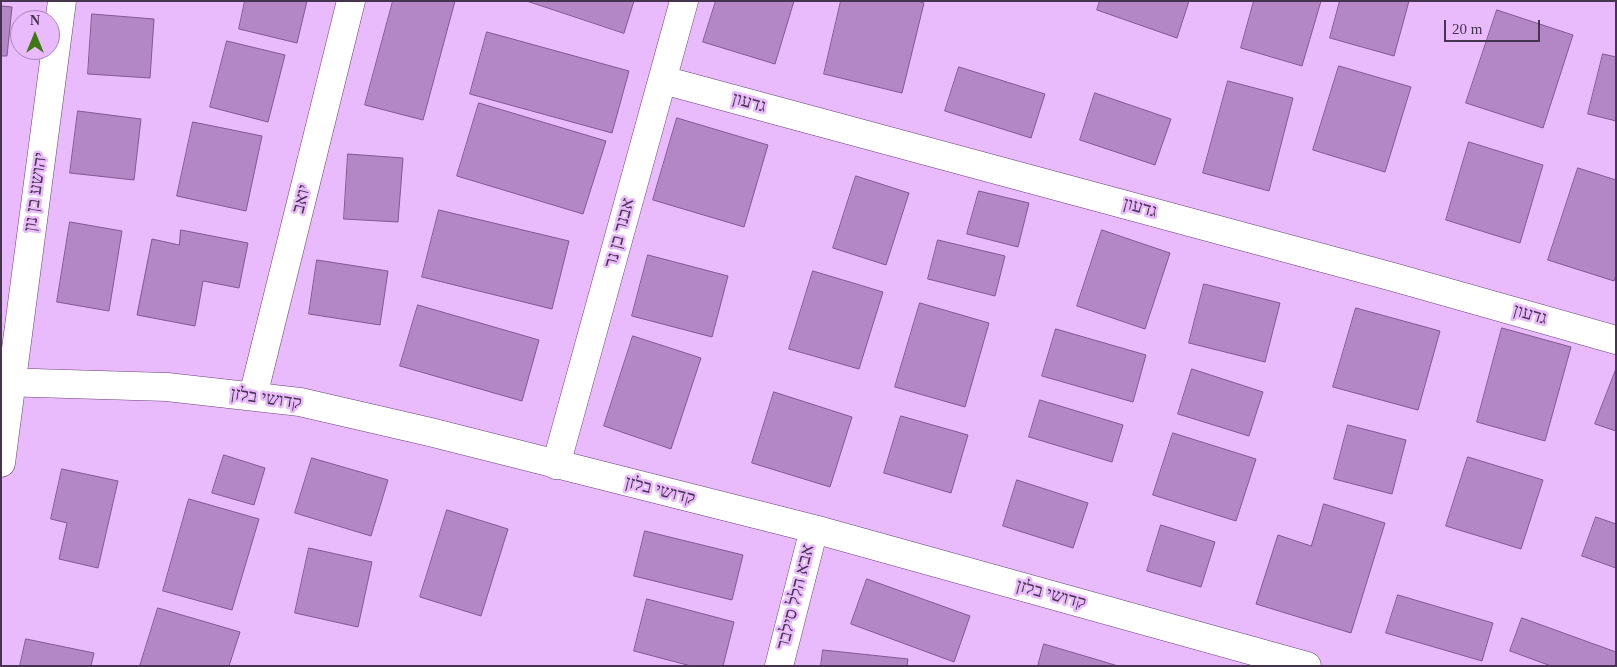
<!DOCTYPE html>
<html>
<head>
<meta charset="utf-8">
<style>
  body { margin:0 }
  #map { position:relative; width:1617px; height:667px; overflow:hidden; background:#e9bafc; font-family:"Times New Roman",serif }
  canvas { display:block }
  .frame { position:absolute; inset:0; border:2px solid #46334d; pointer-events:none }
  .north { position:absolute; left:10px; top:10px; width:50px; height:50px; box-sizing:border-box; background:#e9bafc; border:1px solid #a884b6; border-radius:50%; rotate:0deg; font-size:14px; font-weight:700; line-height:20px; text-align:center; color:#46334d }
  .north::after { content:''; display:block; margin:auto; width:18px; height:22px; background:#3d7913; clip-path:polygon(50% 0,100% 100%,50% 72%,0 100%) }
  .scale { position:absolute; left:1444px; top:20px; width:96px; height:22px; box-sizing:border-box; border:2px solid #46334d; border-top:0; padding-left:6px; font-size:15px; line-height:18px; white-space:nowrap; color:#46334d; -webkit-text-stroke:4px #e9bafc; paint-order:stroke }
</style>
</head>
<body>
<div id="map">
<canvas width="1617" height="667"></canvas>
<div class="frame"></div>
<div class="north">N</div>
<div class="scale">20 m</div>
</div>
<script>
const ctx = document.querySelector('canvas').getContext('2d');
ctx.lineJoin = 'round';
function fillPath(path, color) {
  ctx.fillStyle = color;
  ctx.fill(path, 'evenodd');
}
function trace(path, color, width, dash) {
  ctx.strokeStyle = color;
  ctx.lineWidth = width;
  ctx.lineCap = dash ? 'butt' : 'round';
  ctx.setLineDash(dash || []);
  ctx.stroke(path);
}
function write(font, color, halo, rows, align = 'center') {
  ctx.font = font + ' "Times New Roman",Heebo,serif';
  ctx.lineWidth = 5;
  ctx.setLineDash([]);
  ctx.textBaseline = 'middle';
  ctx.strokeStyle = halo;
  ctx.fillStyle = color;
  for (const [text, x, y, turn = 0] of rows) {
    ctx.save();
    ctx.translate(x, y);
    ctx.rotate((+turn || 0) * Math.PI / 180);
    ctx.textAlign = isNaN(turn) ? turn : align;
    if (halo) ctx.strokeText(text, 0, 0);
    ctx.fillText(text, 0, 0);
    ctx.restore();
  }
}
const building = new Path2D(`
  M 245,1 L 307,1 L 297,43 L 239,29 Z
  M 393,1 L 455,1 L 423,120 L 365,105 Z
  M 527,1 L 634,1 L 624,33 Z
  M 716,1 L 794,1 L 775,64 L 703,42 Z
  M 841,1 L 918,1 L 924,3 L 902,93 L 824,74 Z
  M 1100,1 L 1189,1 L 1177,38 L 1097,10 Z
  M 1254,1 L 1321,1 L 1302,66 L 1241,48 Z
  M 1340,1 L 1409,1 L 1394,56 L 1330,38 Z
  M 1,6 L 12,7 L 7,56 L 1,56 Z
  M 1497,10 L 1573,35 L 1543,128 L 1466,103 Z
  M 92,14 L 154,19 L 150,78 L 88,74 Z
  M 487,32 L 629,71 L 612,133 L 470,94 Z
  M 227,41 L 285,55 L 268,122 L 210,107 Z
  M 1603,54 L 1616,57 L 1616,121 L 1588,114 Z
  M 1339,66 L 1411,87 L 1385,172 L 1313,150 Z
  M 959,67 L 1045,94 L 1031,138 L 945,111 Z
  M 1228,81 L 1293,98 L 1269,191 L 1203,173 Z
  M 1095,93 L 1171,119 L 1155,165 L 1080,140 Z
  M 479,103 L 606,141 L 583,214 L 457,176 Z
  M 78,111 L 141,119 L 134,180 L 70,173 Z
  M 677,118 L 768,145 L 744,227 L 653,200 Z
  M 193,122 L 262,136 L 246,211 L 177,196 Z
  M 1469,142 L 1543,165 L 1520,243 L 1446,220 Z
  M 348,154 L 403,158 L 398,222 L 344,219 Z
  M 1578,168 L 1616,180 L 1616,275 L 1614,281 L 1548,260 Z
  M 856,176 L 909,193 L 886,265 L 833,248 Z
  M 979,191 L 1029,203 L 1018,247 L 967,234 Z
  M 439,210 L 569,241 L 552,309 L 422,277 Z
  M 70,222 L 122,231 L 109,311 L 57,302 Z
  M 181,230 L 248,243 L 239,288 L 203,281 L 195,326 L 137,315 L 152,239 L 179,245 Z
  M 1102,230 L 1170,253 L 1145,329 L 1077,306 Z
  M 938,240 L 1005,256 L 995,296 L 928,279 Z
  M 648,255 L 728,276 L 712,337 L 632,316 Z
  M 317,260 L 388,271 L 380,325 L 309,314 Z
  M 813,271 L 883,292 L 859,369 L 789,349 Z
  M 1204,284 L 1280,303 L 1265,362 L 1189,343 Z
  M 920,303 L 989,323 L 965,407 L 895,387 Z
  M 418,305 L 539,340 L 522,401 L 400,366 Z
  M 1356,308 L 1440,331 L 1418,410 L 1333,387 Z
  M 1502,328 L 1571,347 L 1545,441 L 1477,422 Z
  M 1056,329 L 1146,355 L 1133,402 L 1042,376 Z
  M 633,336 L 701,358 L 671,449 L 604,426 Z
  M 1192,369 L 1263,392 L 1249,436 L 1178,414 Z
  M 1616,369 L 1616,431 L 1595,424 Z
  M 774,392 L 852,417 L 830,487 L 752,463 Z
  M 1040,400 L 1123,425 L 1112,462 L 1029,437 Z
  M 901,416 L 968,435 L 951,493 L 884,473 Z
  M 1348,425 L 1406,440 L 1392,494 L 1334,479 Z
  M 1173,433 L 1256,459 L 1236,521 L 1153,495 Z
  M 224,455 L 265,468 L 254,505 L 212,493 Z
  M 1468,457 L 1543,480 L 1521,549 L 1446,526 Z
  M 312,458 L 388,480 L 371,536 L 295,513 Z
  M 62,469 L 118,481 L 98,568 L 59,559 L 67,523 L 51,519 Z
  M 1017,480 L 1088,503 L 1073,548 L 1003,526 Z
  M 189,499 L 259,519 L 232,610 L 163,591 Z
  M 1324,504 L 1385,523 L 1351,633 L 1256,604 L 1278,535 L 1311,546 Z
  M 447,510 L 508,529 L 481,616 L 420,597 Z
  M 1596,517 L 1616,524 L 1616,568 L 1582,556 Z
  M 1161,525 L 1215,542 L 1201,587 L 1147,571 Z
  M 645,531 L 743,555 L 732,600 L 634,576 Z
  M 309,548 L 372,562 L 358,627 L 295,613 Z
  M 867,579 L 970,616 L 954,662 L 851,624 Z
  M 1398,595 L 1493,623 L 1482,661 L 1386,633 Z
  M 647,599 L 734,622 L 723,666 L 691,666 L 634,651 Z
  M 158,608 L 240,632 L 229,666 L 140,666 Z
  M 1522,618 L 1616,652 L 1616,666 L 1551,666 L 1510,651 Z
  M 26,639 L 94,653 L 91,666 L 20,666 Z
  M 1044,644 L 1105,662 L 1118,666 L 1038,666 Z
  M 823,650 L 908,659 L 907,666 L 821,666 Z`);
fillPath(building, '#b386c5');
trace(building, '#825792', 1);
const street = new Path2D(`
  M 663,80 L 1393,277 L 1616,340
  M 1,382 L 167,387 L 300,402 L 430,432 L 814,529 L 1307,666
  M 253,396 L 351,1
  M 1,463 L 62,1
  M 556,465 L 684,1
  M 779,666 L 814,529`);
trace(street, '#6a407a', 29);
trace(street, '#fff', 28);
write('18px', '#46334d', '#e9bafc', [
  ["גדעון",749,103,15],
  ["יהושע בן נון",36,192,-82],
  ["יואב",302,199,-76],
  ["גדעון",1140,208,15],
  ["אבנר בן נר",620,233,-75],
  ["גדעון",1530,315,16],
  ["קדושי בלזן",266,399,8],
  ["קדושי בלזן",660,491,14],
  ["קדושי בלזן",1051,595,15],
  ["אבא הלל סילבר",796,597,-76]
]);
</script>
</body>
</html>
